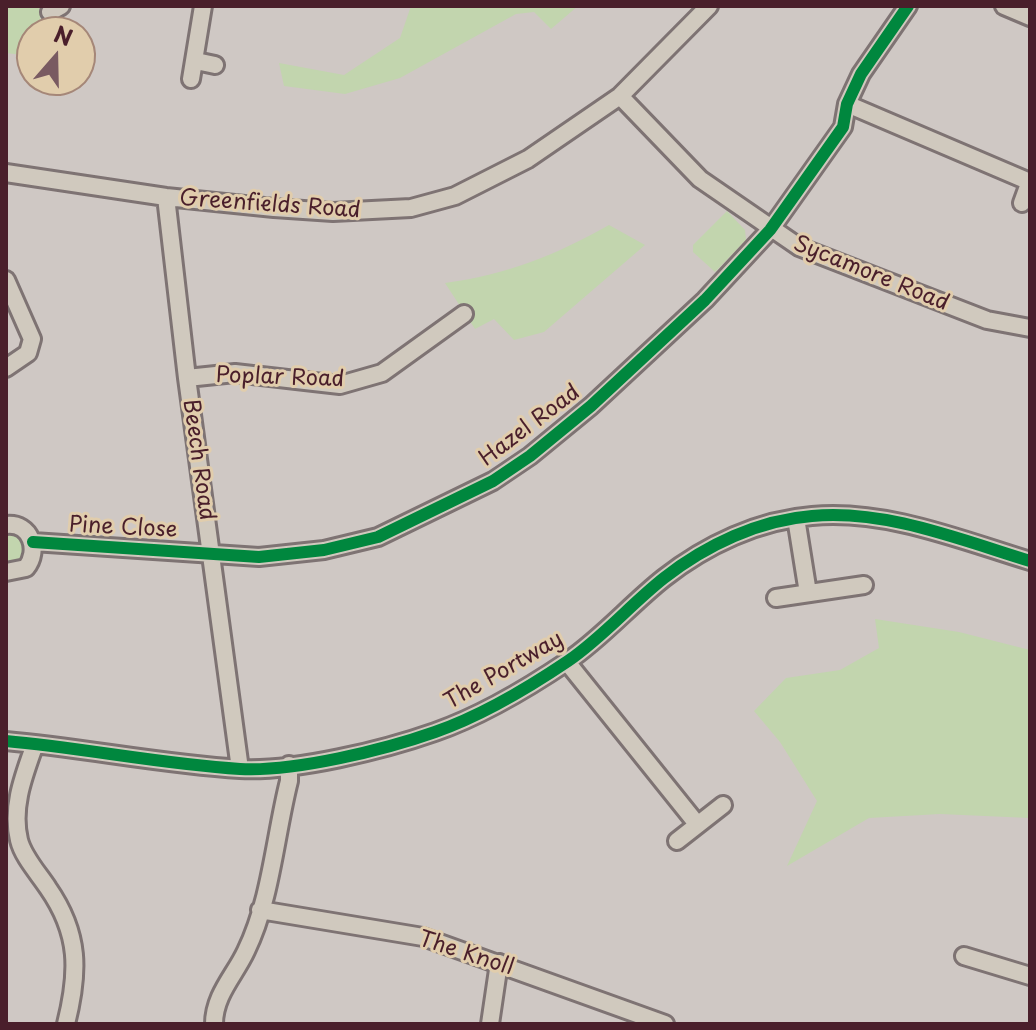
<!DOCTYPE html>
<html>
<head>
<meta charset="utf-8">
<style>
  body { margin:0 }
  #map { position:relative; width:1036px; height:1030px; overflow:hidden; background:#cfc8c4; font-family:"Playpen Sans",sans-serif }
  canvas { display:block }
  .frame { position:absolute; inset:0; border:8px solid #4a1f2b; pointer-events:none }
  .north { position:absolute; left:16px; top:16px; width:80px; height:80px; box-sizing:border-box; background:#e1cdac; border:2px solid #a58778; border-radius:50%; rotate:20deg; font-size:22px; font-weight:700; line-height:32px; text-align:center; color:#4a1f2b }
  .north::after { content:''; display:block; margin:auto; width:28px; height:36px; background:#795a61; clip-path:polygon(50% 0,100% 100%,50% 72%,0 100%) }
</style>
</head>
<body>
<div id="map">
<canvas width="1036" height="1030"></canvas>
<div class="frame"></div>
<div class="north">N</div>
</div>
<script>
const ctx = document.querySelector('canvas').getContext('2d');
ctx.lineJoin = 'round';
function fillPath(path, color) {
  ctx.fillStyle = color;
  ctx.fill(path, 'evenodd');
}
function trace(path, color, width, dash) {
  ctx.strokeStyle = color;
  ctx.lineWidth = width;
  ctx.lineCap = dash ? 'butt' : 'round';
  ctx.setLineDash(dash || []);
  ctx.stroke(path);
}
function write(font, color, halo, rows, align = 'center') {
  ctx.font = font + ' "Playpen Sans",sans-serif';
  ctx.lineWidth = 6;
  ctx.setLineDash([]);
  ctx.textBaseline = 'middle';
  ctx.strokeStyle = halo;
  ctx.fillStyle = color;
  for (const [text, x, y, turn = 0] of rows) {
    ctx.save();
    ctx.translate(x, y);
    ctx.rotate((+turn || 0) * Math.PI / 180);
    ctx.textAlign = isNaN(turn) ? turn : align;
    if (halo) ctx.strokeText(text, 0, 0);
    ctx.fillText(text, 0, 0);
    ctx.restore();
  }
}
fillPath(new Path2D(`
  M 6,6 L 39,6 L 42,32 L 32,32 L 32,56 L 6,53 Z
  M 411,6 L 578,6 L 551,29 L 534,12 L 516,14 L 400,78 L 345,94 L 284,86 L 279,63 L 344,75 L 400,38 Z
  M 727,211 L 745,230 L 746,240 L 715,272 L 693,252 L 693,245 Z
  M 609,225 L 645,245 L 544,332 L 514,340 L 494,319 L 475,329 L 445,283 C 506,275 556,255 609,225 Z
  M 6,530 L 20,534 L 24,555 L 18,562 L 6,564 Z
  M 875,619 L 959,632 L 1030,650 L 1030,818 L 940,814 L 869,818 L 787,866 L 817,801 L 780,742 L 754,711 L 786,678 L 840,670 L 879,648 Z`), '#c2d5ae');
const street = new Path2D(`
  M 1004,6 L 1030,17
  M 50,12 L 61,6
  M 196,61 L 215,65
  M 191,79 L 203,6
  M 620,96 L 700,179 L 799,247 L 987,320 L 1030,328
  M 847,104 L 1030,182
  M 6,173 L 166,197 L 274,208 L 333,212 L 411,208 L 455,196 L 528,159 L 620,96 L 709,6
  M 166,197 L 187,378 L 240,769
  M 1022,203 L 1030,181
  M 6,280 L 32,339 L 28,353 L 6,368
  M 187,378 L 235,373 L 340,385 L 382,373 L 464,314
  M 796,518 L 808,593
  M 6,525 C 31,522 40,551 26,568 L 6,572
  M 33,542 L 259,557 L 324,550 L 378,537 L 493,481 L 530,456 L 591,406 L 705,300 L 770,230 L 843,127 L 847,104 L 861,74 L 908,6
  M 776,598 L 864,585
  M 567,662 L 697,824
  M 6,741 C 84,748 161,764 240,769 C 294,772 384,750 435,732 C 481,716 528,688 568,661 C 603,637 631,604 664,578 C 706,545 759,520 812,516 C 885,509 961,540 1030,561
  M 35,744 C 24,775 11,807 19,840 C 23,857 39,874 48,888 C 80,934 79,972 66,1024
  M 677,841 L 723,805
  M 260,910 L 423,937 L 665,1024
  M 964,956 L 1030,976
  M 214,1024 C 214,995 235,975 246,951 C 271,900 275,836 289,781 L 289,765
  M 490,1024 L 499,963`);
trace(street, '#7e7373', 22);
trace(street, '#d0c9be', 16);
trace(new Path2D(`
  M 33,542 L 259,557 L 324,550 L 378,537 L 493,481 L 530,456 L 591,406 L 705,300 L 770,230 L 843,127 L 847,104 L 861,74 L 908,6
  M 6,741 C 84,748 161,764 240,769 C 294,772 384,750 435,732 C 481,716 528,688 568,661 C 603,637 631,604 664,578 C 706,545 759,520 812,516 C 885,509 961,540 1030,561`), '#00873e', 12);
write('22px', '#4a1f2b', '#e1cdac', [
  ["Greenfields Road",270,205,4],
  ["Sycamore Road",871,274,22],
  ["Poplar Road",280,378,2],
  ["Hazel Road",530,426,-37],
  ["Beech Road",198,460,82],
  ["Pine Close",123,528,3],
  ["The Portway",504,671,-30],
  ["The Knoll",466,954,18]
]);
</script>
</body>
</html>
